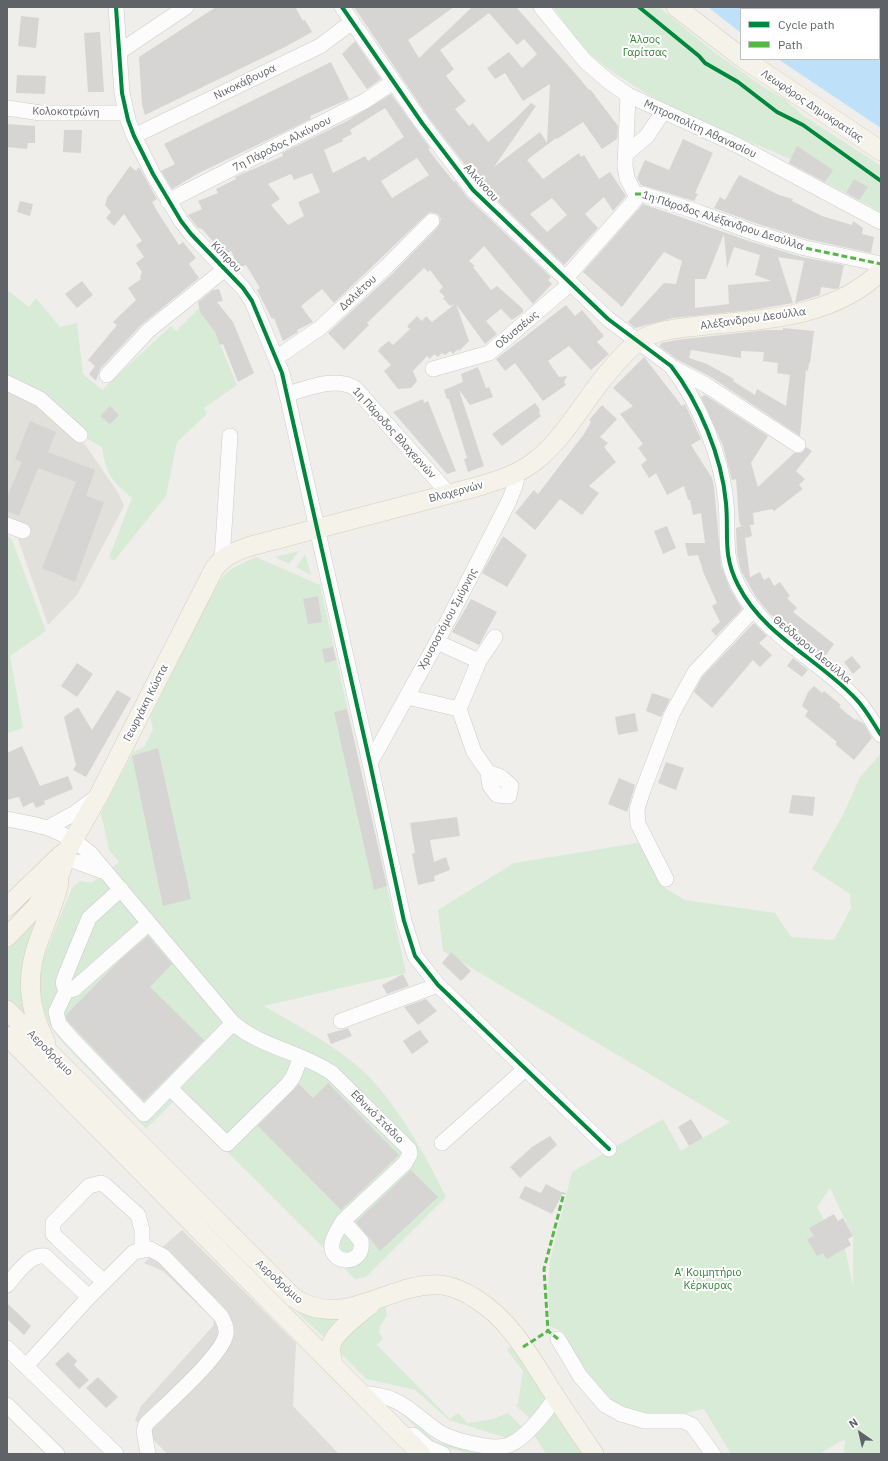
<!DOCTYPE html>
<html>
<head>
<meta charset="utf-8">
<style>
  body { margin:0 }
  #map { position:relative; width:888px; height:1461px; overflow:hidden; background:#efeeea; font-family:"IBM Plex Sans",sans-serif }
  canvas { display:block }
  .frame { position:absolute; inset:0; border:8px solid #5f6368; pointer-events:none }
  .legend { position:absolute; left:740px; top:8px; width:140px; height:52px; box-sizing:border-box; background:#fff; border:1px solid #bfc1c3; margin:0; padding:5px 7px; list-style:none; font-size:12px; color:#5f6368 }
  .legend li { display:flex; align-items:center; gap:8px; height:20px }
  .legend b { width:20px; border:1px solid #bfc1c3 }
  .north { position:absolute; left:840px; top:1413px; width:40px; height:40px; -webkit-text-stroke:3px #fff; paint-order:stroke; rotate:326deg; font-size:11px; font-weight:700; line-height:16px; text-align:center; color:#5f6368 }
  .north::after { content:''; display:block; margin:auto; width:14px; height:18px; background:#5f6368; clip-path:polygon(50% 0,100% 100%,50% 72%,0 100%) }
</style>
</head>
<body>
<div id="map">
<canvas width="888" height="1461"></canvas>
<div class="frame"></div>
<ul class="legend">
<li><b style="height:5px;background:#00873e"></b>Cycle path</li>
<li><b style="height:5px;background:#58b549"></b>Path</li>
</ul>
<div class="north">N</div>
</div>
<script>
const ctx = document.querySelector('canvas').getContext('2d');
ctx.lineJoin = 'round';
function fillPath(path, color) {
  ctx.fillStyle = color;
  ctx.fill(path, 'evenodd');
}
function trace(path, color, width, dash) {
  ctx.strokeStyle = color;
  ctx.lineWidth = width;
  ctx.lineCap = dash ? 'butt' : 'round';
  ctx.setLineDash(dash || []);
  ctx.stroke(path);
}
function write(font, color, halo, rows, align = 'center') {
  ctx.font = font + ' "IBM Plex Sans",sans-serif';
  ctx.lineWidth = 4;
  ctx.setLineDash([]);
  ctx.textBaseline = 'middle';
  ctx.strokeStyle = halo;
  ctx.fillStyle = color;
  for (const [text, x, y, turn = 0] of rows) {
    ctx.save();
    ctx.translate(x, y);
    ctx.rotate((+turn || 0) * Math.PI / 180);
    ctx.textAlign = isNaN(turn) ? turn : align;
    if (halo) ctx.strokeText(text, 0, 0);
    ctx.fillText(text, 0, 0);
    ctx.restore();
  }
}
fillPath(new Path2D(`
  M 182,1230 L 296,1343 L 293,1406 L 339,1454 L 167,1454 L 135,1420 L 141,1406 L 213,1326 L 214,1320 L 163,1271 L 144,1263 Z`), '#dfddda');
fillPath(new Path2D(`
  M 7,389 L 38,406 L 86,446 L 119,494 L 124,506 L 77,595 L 48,625 L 18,539 L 24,528 L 7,521 Z`), '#e2e0da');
fillPath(new Path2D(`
  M 553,7 L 659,7 L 714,52 L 763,87 L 783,98 L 801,114 L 881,166 L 881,212 L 789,163 L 790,159 C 724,130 652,105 596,59 C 579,45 566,24 553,7 Z
  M 7,290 L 29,307 L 36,298 L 60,327 L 77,323 L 83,374 L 102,390 L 171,326 L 176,331 L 199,308 L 215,332 L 237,385 L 204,408 L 207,414 L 177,442 L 166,496 L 114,561 L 109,557 L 132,498 C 111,480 106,474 102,447 L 80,435 L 7,383 Z
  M 7,535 L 12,540 L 46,631 L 10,656 L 23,728 L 7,733 Z
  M 299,551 L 289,564 L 275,557 Z
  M 305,554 L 311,575 L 296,567 Z
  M 256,557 L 320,585 L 406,973 L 264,1006 C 297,1025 332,1044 361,1069 C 393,1097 428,1159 446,1197 L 366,1277 L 355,1279 L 175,1100 L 146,1129 L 63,1043 L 50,1026 L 44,1011 L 40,992 L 40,974 L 45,954 L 72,888 L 80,881 L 92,883 L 119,862 L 109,850 L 101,813 L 133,752 L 144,747 L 153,729 L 150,717 L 213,591 C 227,568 233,568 256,557 Z
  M 881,753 L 881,1454 L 844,1454 L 845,1439 L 819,1454 L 731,1454 L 704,1409 L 681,1414 L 659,1415 L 637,1413 L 608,1402 L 572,1356 L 563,1332 L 550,1326 L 548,1291 L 550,1260 L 572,1172 L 663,1119 L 681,1151 L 730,1122 L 443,951 L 438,910 L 514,863 L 638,843 L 666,889 L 685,900 L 775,913 L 791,937 L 834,940 L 851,908 L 850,894 L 812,869 L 844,813 L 860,777 ZM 830,1188 L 853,1236 L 853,1286 L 845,1249 L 824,1220 L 817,1207 Z
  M 40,916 L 29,1020 L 7,1001 L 7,947 Z
  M 225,1237 L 301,1306 L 355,1311 L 327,1340 L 222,1241 Z
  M 442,1288 C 447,1289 455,1290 460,1292 C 494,1311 533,1363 550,1398 L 540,1414 L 532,1420 L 516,1406 L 518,1403 L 523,1371 L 507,1350 L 512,1345 L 474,1306 L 460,1295 L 444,1292 L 429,1292 L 385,1305 L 387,1315 L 380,1326 L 379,1332 L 383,1339 L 377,1345 L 450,1419 L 458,1413 L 468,1423 L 493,1419 L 508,1413 L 523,1428 L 517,1434 L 507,1438 L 449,1420 L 415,1390 L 366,1379 L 339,1352 L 338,1347 L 342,1339 L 376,1305 L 427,1289 Z
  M 401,1408 L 435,1441 L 483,1454 L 470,1454 L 432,1443 L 398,1410 Z
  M 558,1409 L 587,1454 L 546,1454 L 534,1435 L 552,1413 Z`), '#d8ebd6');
fillPath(new Path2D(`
  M 708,7 L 881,7 L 881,128 L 778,59 L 879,59 L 879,9 L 741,9 L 741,33 Z`), '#bfe0f9');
fillPath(new Path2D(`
  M 216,7 L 295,7 L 303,21 L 305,20 L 312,32 L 285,47 L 145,115 L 142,105 L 139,57 Z
  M 354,7 L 454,7 L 408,40 L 419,58 L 472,7 L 516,7 L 574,72 L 589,90 L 590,89 L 618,126 L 617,139 L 602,149 L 583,122 L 557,139 L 556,138 L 527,160 L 543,179 L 579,153 L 581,157 L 584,155 L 599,179 L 610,172 L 626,196 L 613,211 L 604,197 L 585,214 L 598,228 L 564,265 L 480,184 L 429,118 ZM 489,13 L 517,45 L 524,39 L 537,54 L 522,68 L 509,52 L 487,68 L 495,79 L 505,73 L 523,101 L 550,84 L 547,143 L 540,132 L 494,167 L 536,106 L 531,103 L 514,120 L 488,142 L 473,123 L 469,126 L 455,109 L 466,101 L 446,76 L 454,69 L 440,50 ZM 552,198 L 567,215 L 547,232 L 530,214 Z
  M 21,16 L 39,18 L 36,48 L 18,46 Z
  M 100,32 L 104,92 L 88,92 L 84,33 Z
  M 355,41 L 381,79 L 367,89 L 342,54 Z
  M 331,62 L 349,99 L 310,116 L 311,119 L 199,173 L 172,189 L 161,171 L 175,164 L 164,144 Z
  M 17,75 L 46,76 L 45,94 L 16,93 Z
  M 391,94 L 430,148 L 428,149 L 437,161 L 454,182 L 455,181 L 467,197 L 551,277 L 548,280 L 552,284 L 533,304 L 484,246 L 469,261 L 475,266 L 473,267 L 491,290 L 497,286 L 523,309 L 523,312 L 512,320 L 501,309 L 486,321 L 497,334 L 485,344 L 456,304 L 469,341 L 459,351 L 458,349 L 453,354 L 450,351 L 445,355 L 442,353 L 438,357 L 434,354 L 430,359 L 427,356 L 413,371 L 417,381 L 411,388 L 398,389 L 384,371 L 391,365 L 378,351 L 381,347 L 389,341 L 393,345 L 410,329 L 407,326 L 417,316 L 422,321 L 426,316 L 432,322 L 455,304 L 450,306 L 443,298 L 445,297 L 439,291 L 443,287 L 430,270 L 428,272 L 424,268 L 367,323 L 369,325 L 344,350 L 328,333 L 393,273 L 438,227 L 441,219 L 438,214 L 430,212 L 426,215 L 334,303 L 322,289 L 301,306 L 313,322 L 297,330 L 298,332 L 283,341 L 274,318 L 272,319 L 257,290 L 260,288 L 246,265 L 239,268 L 231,251 L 225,255 L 202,229 L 198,228 L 188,215 L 202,209 L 198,201 L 218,193 L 216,189 L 236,179 L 235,177 L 283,156 L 282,153 L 347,121 ZM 385,108 L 404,137 L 368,161 L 365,156 L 333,173 L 324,150 L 343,141 L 342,139 L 352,134 L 350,130 ZM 417,158 L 429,175 L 392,198 L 381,181 ZM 312,173 L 320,192 L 298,202 L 304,216 L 288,225 L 271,205 L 280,199 L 268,184 L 291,174 L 294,180 Z
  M 7,124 L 35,126 L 35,143 L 28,143 L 27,149 L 7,147 Z
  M 64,130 L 82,130 L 81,153 L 63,152 Z
  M 683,139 L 713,153 L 695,193 L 698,194 L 694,201 L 641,185 L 637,178 L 645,160 L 669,170 Z
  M 797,146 L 833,170 L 825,182 L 789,163 Z
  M 130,166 L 136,171 L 139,167 L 157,199 L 152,202 L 157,211 L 179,245 L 183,242 L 196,258 L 189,264 L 199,278 L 141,325 L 100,369 L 96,381 L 89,374 L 95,366 L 88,360 L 117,325 L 113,322 L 136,300 L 128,288 L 141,279 L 140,277 L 142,272 L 136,263 L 144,257 L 136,245 L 142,241 L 124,214 L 114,226 L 106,218 L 111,212 L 105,205 L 107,198 Z
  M 739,175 L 779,195 L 793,199 L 792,201 L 822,216 L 852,225 L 853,221 L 863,228 L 862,234 L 874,237 L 871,253 L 807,239 L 758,224 L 714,208 L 720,197 L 725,200 Z
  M 854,179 L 868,187 L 859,200 L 846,193 Z
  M 20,201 L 33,204 L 30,216 L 17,212 Z
  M 643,204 L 752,242 L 802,257 L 844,265 L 839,288 L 835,289 L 821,287 L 820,295 L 795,303 L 804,261 L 778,257 L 793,303 L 752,310 L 673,318 L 635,328 L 628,322 L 664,283 L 676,284 L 682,261 L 664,252 L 622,307 L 583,272 ZM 724,234 L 727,268 L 734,247 L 760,255 L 755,275 L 771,281 L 728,285 L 729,304 L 695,308 L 695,279 L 706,279 Z
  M 82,281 L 93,295 L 77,308 L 65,294 Z
  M 219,289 L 223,301 L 217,302 L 233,322 L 254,373 L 238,382 L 223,344 L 220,345 L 215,332 L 200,312 L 198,302 L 213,290 Z
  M 566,305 L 575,316 L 582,310 L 604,336 L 597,342 L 609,354 L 591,370 L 569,346 L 548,361 L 559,377 L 567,376 L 564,382 L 566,385 L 543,401 L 515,363 L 505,371 L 496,359 Z
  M 783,328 L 814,331 L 810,363 L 809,363 L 808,371 L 806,370 L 800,436 L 711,377 L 678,360 L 659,346 L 662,343 L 676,340 L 766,330 L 783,330 ZM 691,350 L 741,358 L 741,351 L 764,352 L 763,361 L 778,363 L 777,373 L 790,375 L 786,406 L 757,389 L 755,395 L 733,381 L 734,379 L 707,364 L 689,358 Z
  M 644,357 L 682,406 L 685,404 L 701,439 L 691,445 L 712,478 L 714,487 L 721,565 L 730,589 L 742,609 L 716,636 L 711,630 L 720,622 L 712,606 L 717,603 L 704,574 L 698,555 L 688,556 L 685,543 L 705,543 L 701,513 L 693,515 L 690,500 L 688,500 L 684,486 L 667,495 L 656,473 L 649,478 L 641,465 L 647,460 L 638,448 L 643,444 L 620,414 L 633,406 L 613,388 Z
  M 478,367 L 486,388 L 489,387 L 493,397 L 470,405 L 459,390 L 484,466 L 468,472 L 464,459 L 467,458 L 449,399 L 447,399 L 444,390 L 463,382 L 461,374 Z
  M 705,395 L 768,436 L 751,463 L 758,487 L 794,453 L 802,453 L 806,447 L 812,451 L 796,471 L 805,479 L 799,485 L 803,489 L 774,511 L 772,509 L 753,513 L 754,525 L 750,525 L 752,536 L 745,538 L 750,577 L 760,572 L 764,580 L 769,577 L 774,586 L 780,582 L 790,596 L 787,598 L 797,608 L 793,612 L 834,644 L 823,659 L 768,612 L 756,597 L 741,571 L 737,553 L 736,528 L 745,525 L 741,526 L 739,520 L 736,479 L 732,480 L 723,446 L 701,397 Z
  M 423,399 L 424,403 L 428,401 L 456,471 L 447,474 L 393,412 Z
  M 535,403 L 540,410 L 539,413 L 541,416 L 502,446 L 492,434 Z
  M 602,405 L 617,419 L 600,437 L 608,443 L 604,447 L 616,462 L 589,486 L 599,493 L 582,515 L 560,499 L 535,530 L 515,513 L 534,490 L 538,494 L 584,434 L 591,422 L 589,420 Z
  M 110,406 L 119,415 L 110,424 L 100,416 Z
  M 30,421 L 56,432 L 48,452 L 95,470 L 86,496 L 104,502 L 75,582 L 42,568 L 76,482 L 38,468 L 19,516 L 7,511 L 7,497 L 22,462 L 15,459 Z
  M 667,526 L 676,548 L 663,554 L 654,531 Z
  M 503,536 L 527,555 L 507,587 L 482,573 Z
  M 318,596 L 322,622 L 308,624 L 303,599 Z
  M 471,599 L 497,612 L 479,645 L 452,632 Z
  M 754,623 L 767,636 L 759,643 L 772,655 L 760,667 L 753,660 L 712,708 L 694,692 L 702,677 Z
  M 333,647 L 336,660 L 325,663 L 322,649 Z
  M 852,656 L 861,667 L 853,674 L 844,662 Z
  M 793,658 L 808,670 L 802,677 L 787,666 Z
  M 77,663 L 93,674 L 77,697 L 61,686 Z
  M 814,686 L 822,693 L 824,691 L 841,705 L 839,707 L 855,720 L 856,719 L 864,724 L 872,738 L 854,760 L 835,744 L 837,742 L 805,716 L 808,711 L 802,706 L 808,692 Z
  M 117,690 L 131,698 L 86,777 L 73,770 L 76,765 L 64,717 L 78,707 L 92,730 Z
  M 652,693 L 670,699 L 661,717 L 646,711 Z
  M 347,709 L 387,886 L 374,890 L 334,712 Z
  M 635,713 L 638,731 L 618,735 L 615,717 Z
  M 22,746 L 40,786 L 68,776 L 73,789 L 44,801 L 45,804 L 36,808 L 33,802 L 23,807 L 19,797 L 7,800 L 7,753 Z
  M 158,748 L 191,899 L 163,906 L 132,756 Z
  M 666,762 L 684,768 L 676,790 L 658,783 Z
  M 619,778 L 635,785 L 627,812 L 608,804 Z
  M 792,795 L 815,797 L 813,816 L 789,813 Z
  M 457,817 L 460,836 L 430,840 L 434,862 L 446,857 L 450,870 L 434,876 L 435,881 L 418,885 L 412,854 L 415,853 L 410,823 Z
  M 148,936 L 172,964 L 150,987 L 204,1040 L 144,1101 L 78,1032 L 67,1020 L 66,1015 L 121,959 Z
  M 451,952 L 471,971 L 461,981 L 442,963 Z
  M 403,974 L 409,986 L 387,994 L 382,985 Z
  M 426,999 L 437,1011 L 418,1025 L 404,1007 Z
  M 348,1028 L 352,1036 L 331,1044 L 327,1034 Z
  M 420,1030 L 429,1042 L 412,1054 L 403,1041 Z
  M 328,1083 L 399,1155 L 341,1210 L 258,1126 L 299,1084 L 313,1098 Z
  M 691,1119 L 703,1138 L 689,1146 L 678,1127 Z
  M 550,1136 L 557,1145 L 520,1178 L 510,1167 L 532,1147 Z
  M 411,1170 L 438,1197 L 380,1251 L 356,1222 Z
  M 546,1184 L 563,1193 L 552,1214 L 519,1198 L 525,1186 L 541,1193 Z
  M 834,1214 L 838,1221 L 843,1218 L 853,1236 L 848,1239 L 851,1245 L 827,1259 L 823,1253 L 817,1256 L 807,1239 L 814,1236 L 809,1228 Z
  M 7,1303 L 31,1326 L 24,1335 L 7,1319 Z
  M 68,1352 L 77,1361 L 74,1365 L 89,1380 L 79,1389 L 55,1364 Z
  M 98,1377 L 118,1397 L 106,1408 L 86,1388 Z`), '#d6d5d3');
const minor = new Path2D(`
  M 116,7 L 122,93 L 128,120 L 134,136 L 153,174 L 181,221 L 191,234 L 243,288 L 252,301 L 282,373 L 370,763 L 404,921 L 415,956 L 438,985 L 609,1149
  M 342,7 L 422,123 L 473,190 L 608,319 L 671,366 C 699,402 722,457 726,503 C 729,535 722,554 738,585 C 763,635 818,659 855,698 C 866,709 873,723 881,735
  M 541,7 L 585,61 L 608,81 L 628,95 L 737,145 L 881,222
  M 119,52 L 186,7
  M 7,108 L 41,113 L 126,113
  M 134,136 L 320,46 L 352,22
  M 626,154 L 647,136 L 663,112
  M 635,194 L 642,194 L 698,212 L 755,233 L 805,248 L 881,264
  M 168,201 L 365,101 L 393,82
  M 565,279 L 635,200 L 635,194 L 627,178 L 625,166 L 628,95
  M 276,358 L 320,328 L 387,266 L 432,221
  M 673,368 L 706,385 L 798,445
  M 433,369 L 489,353 L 570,284
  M 107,375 L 149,330 L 225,269
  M 7,383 L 40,399 L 80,435
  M 288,394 C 308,388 336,376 355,388 L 449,494
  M 7,525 L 23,531
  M 222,560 L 230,436
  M 437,642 L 479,661
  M 407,697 L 459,709
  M 370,763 L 437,642 L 509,501 L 515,486 L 518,472
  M 488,772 L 501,777 L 511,786 L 509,796 L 497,795 L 490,786 L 488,772 L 474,752 L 459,709 L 479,661 L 495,637
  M 7,819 C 44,826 60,828 90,853 L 233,1023 C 261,1047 301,1052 332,1073 L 409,1149 L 410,1154 L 405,1163 L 343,1221
  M 49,827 L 75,813 L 95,798
  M 77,862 L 105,872
  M 666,879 L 638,824 L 637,809 L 643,790 L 672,714 L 695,672 L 753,610
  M 121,889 L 89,918 L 64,979 C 62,986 66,992 74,989 L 149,923
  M 67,989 L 56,1012 L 59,1024 L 71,1038 L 144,1114 L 233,1023
  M 341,1021 L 438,985
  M 170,1088 L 227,1144 L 287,1085 L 293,1077 L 301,1057
  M 442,1143 L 524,1070
  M 343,1221 L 361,1241 C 365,1267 329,1265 332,1244 C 333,1236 339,1228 343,1221 Z
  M 104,1282 L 57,1238 L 53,1234 L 53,1223 L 89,1186 L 101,1183 L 106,1186 L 138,1215 L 142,1230 L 142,1250
  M 7,1285 C 17,1274 29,1254 45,1256 L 89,1297
  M 558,1339 L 580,1376 L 605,1405 L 621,1414 L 645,1421 L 683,1421 L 692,1425 L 713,1454
  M 7,1348 L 116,1454
  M 26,1366 L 89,1297 L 134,1252 L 150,1249 L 163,1256 L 221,1316 C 224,1322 227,1327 226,1334 C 223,1355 163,1407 146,1424 L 144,1431 L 148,1454
  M 359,1393 C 401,1395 408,1410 439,1432 C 448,1437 460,1441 470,1443 C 482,1446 498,1449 509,1445 C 526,1438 546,1412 556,1397
  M 7,1405 L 57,1454
  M 413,1435 L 427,1447 L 443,1454`);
const major = new Path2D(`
  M 676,7 L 741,57
  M 744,59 L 881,151
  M 7,907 L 62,854
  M 7,937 L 36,907 L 61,871 L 69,847 L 99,795 L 214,569 C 223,556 236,551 251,546 L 476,487 C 496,481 517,475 534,462 C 563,440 582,404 605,376 C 617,362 629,347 644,338 C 663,328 686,328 706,325 C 768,319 834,317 881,271
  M 7,1010 L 294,1298 C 345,1332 391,1280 442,1285 C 454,1287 466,1292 476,1299 C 512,1321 533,1362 555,1396 C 568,1416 581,1435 594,1454
  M 7,1036 L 421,1454
  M 46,1043 C 28,1008 25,975 40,937 C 47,919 55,902 59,882
  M 333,1365 C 332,1358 329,1350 332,1343 C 336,1331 360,1313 370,1305`);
trace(minor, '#cbcccc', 16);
trace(major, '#d7ceb8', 20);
trace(minor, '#fdfcfc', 15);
trace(major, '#f4f2e9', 19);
trace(new Path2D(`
  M 635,194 L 642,194 L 698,212 L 755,233 L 805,248 L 881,264
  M 558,1339 L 548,1331 L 544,1269 L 564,1193
  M 523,1347 L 548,1331`), '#58b549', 3, [6, 3]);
trace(new Path2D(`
  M 116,7 L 122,93 L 128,120 L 134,136 L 153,174 L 181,221 L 191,234 L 243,288 L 252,301 L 282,373 L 370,763 L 404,921 L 415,956 L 438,985 L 609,1149
  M 342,7 L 422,123 L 473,190 L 608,319 L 671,366 C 699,402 722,457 726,503 C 729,535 722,554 738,585 C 763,635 818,659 855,698 C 866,709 873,723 881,735
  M 639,7 L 699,56 L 705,63 L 738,82 L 777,112 L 803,125 L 881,181`), '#00873e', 4);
write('11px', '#348238', '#fff', [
  ["Άλσος",645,40],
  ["Γαρίτσας",645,53],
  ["Α' Κοιμητήριο",708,1273],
  ["Κέρκυρας",708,1286]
]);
write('11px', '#5f6368', '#fff', [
  ["Νικοκάβουρα",245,82,-26],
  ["Λεωφόρος Δημοκρατίας",812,106,34],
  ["Κολοκοτρώνη",66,112,1],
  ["Μητροπολίτη Αθανασίου",700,129,25],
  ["7η Πάροδος Αλκίνοου",282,144,-27],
  ["Αλκίνοου",481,183,48],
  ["1η Πάροδος Αλέξανδρου Δεσύλλα",723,221,18],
  ["Κύπρου",226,257,46],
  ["Δαλιέτου",358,293,-43],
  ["Αλέξανδρου Δεσύλλα",753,319,-8],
  ["Οδυσσέως",517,330,-40],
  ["1η Πάροδος Βλαχερνών",394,433,48],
  ["Βλαχερνών",456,492,-15],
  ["Χρυσοστόμου Σμύρνης",448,619,-62],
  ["Θεόδωρου Δεσύλλα",812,650,40],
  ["Γεωργάκη Κώστα",146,703,-63],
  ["Αεροδρόμιο",50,1053,45],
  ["Εθνικό Στάδιο",377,1117,45],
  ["Αεροδρόμιο",279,1282,42]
]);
</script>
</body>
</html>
